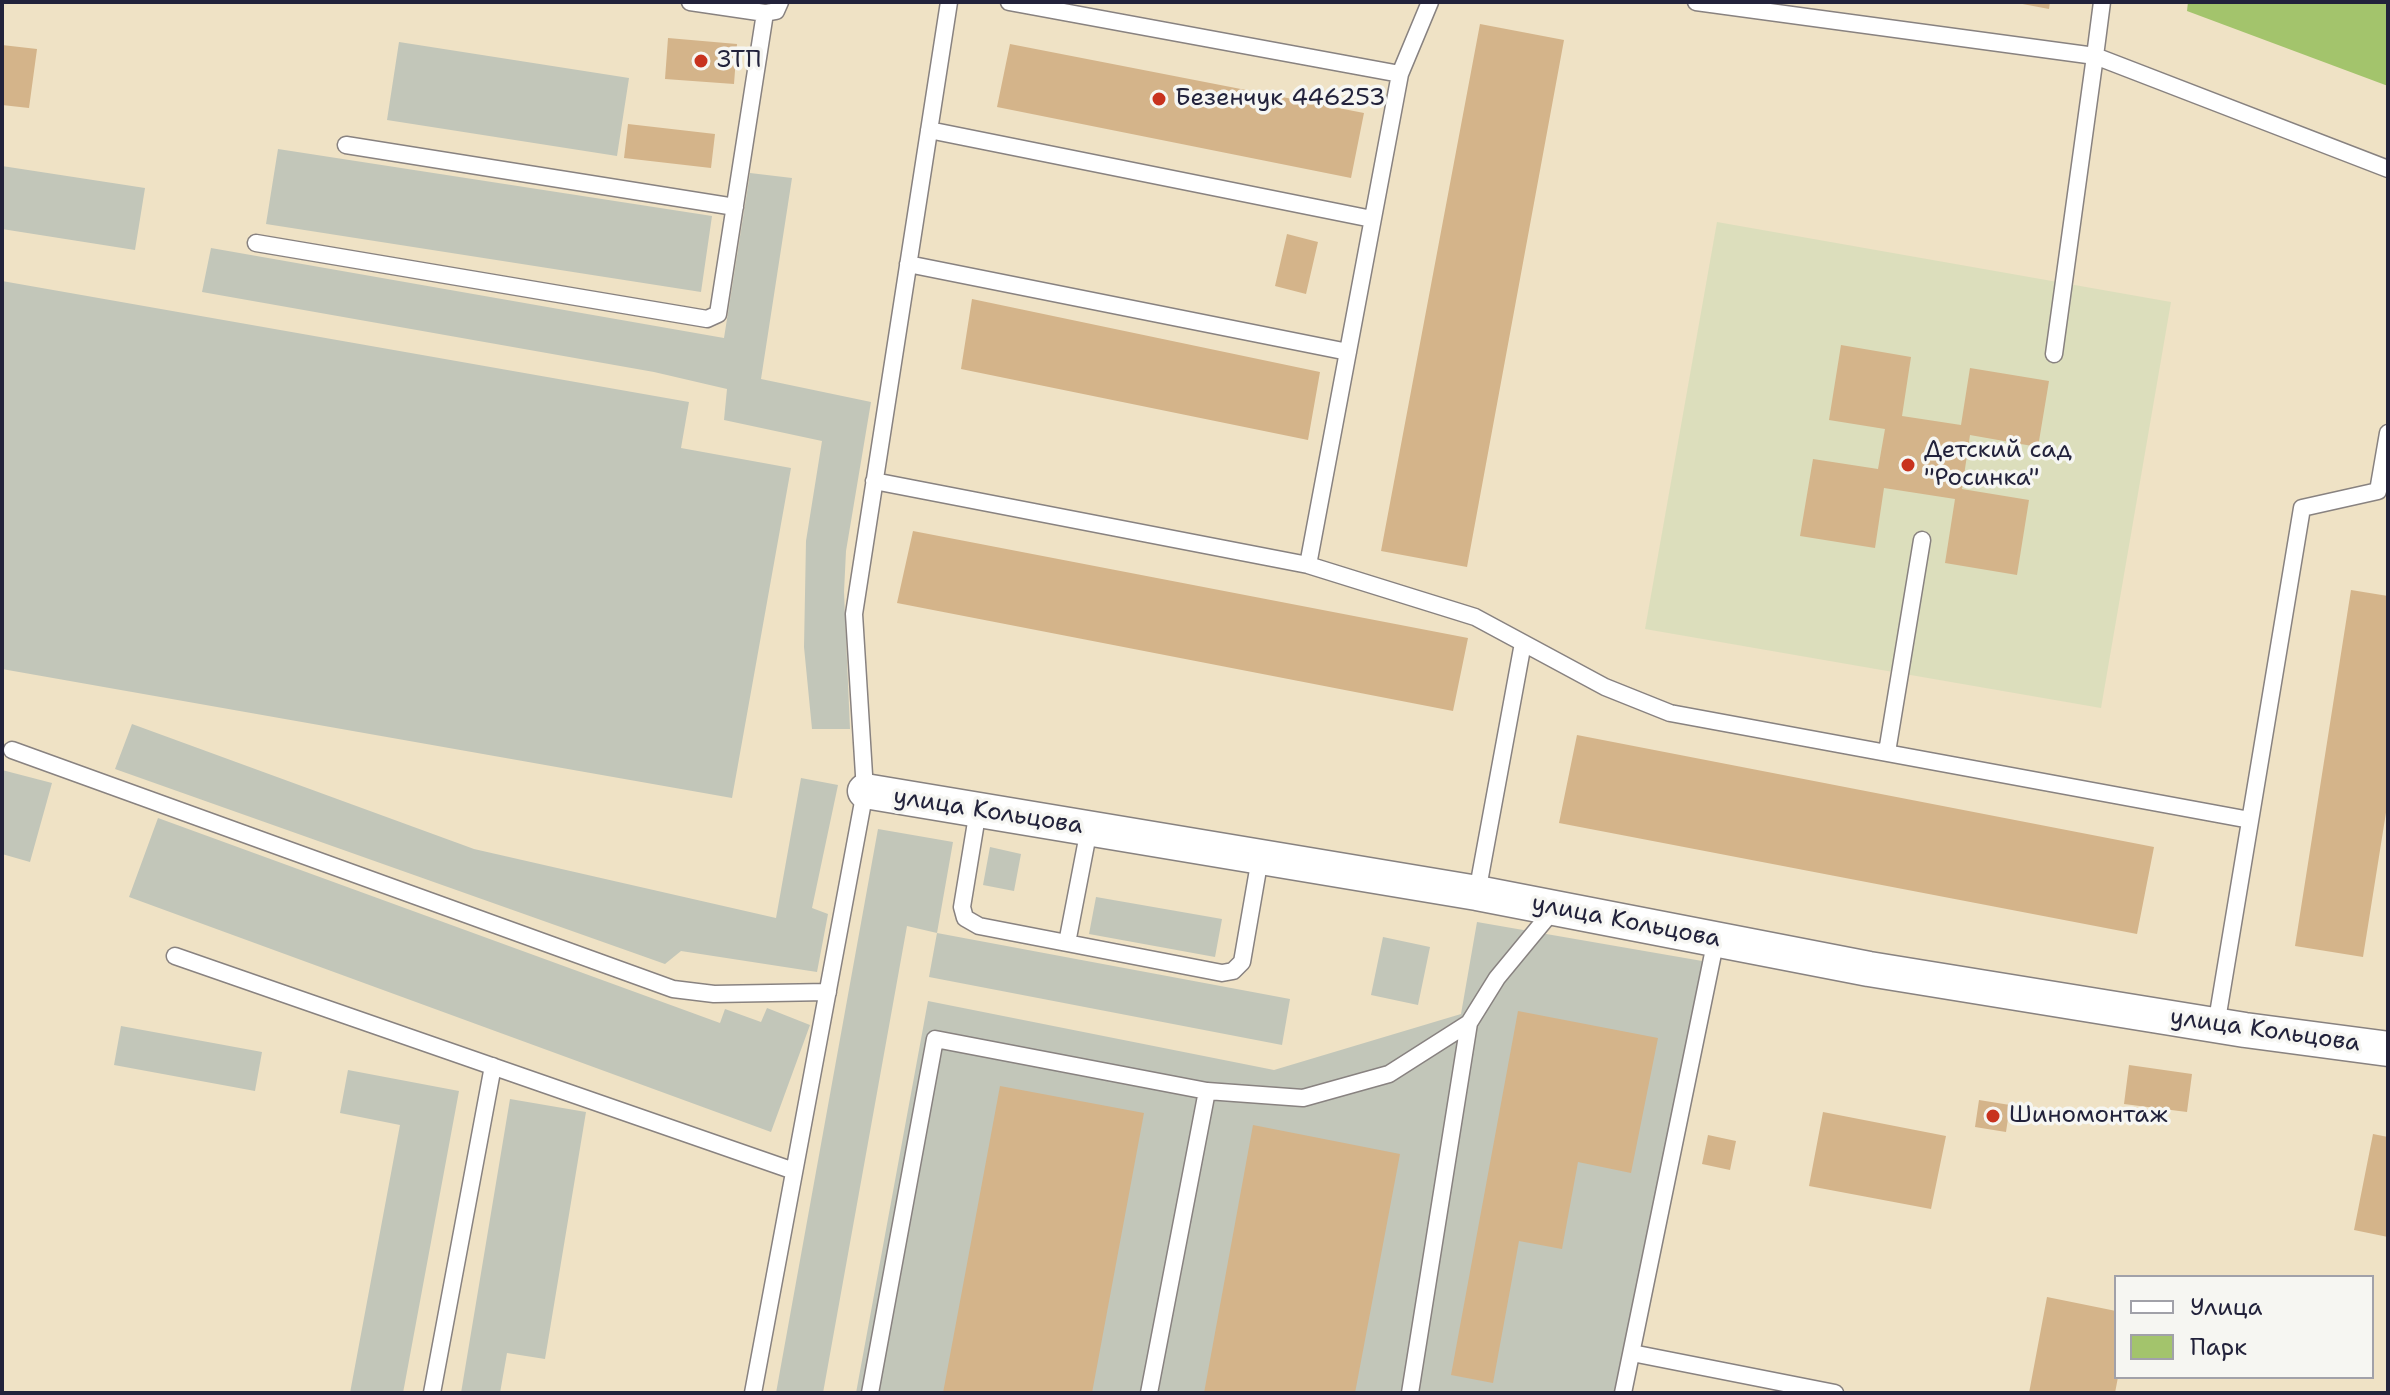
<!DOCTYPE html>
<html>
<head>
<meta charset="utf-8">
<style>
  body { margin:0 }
  #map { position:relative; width:2390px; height:1395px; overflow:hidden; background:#efe2c5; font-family:"Shantell Sans",sans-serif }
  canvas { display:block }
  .frame { position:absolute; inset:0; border:4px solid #22223b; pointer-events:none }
  .legend { position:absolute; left:2114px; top:1275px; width:260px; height:104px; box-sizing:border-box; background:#f6f6f2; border:2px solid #a1a1a9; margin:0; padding:10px 14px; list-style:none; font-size:24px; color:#22223b }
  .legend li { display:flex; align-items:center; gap:16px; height:40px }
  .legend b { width:40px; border:2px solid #a1a1a9 }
</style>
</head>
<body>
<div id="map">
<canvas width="2390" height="1395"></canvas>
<div class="frame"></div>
<ul class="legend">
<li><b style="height:10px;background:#fff"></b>Улица</li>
<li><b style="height:22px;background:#a3c46c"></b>Парк</li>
</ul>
</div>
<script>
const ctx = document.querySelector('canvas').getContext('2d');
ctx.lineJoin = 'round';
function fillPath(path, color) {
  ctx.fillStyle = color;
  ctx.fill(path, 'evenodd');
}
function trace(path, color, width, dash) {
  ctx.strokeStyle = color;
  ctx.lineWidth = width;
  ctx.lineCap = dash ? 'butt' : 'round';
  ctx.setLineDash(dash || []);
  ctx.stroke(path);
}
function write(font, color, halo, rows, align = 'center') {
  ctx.font = font + ' "Shantell Sans",sans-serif';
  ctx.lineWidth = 7;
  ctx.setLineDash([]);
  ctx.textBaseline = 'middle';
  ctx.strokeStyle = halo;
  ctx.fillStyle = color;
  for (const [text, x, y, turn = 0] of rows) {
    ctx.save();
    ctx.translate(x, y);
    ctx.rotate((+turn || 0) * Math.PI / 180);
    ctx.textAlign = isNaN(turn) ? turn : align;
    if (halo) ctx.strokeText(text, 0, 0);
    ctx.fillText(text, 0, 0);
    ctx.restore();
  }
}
fillPath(new Path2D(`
  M 1717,222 L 2171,302 L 2101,708 L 1645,629 Z`), '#dcdebc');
fillPath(new Path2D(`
  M 399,42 L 629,78 L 617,156 L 387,120 Z
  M 278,149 L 712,216 L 701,292 L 266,224 Z
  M 2,166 L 145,188 L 135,250 L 2,229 Z
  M 750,173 L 792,178 L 761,379 L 871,402 L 846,551 L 844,592 L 850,729 L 812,729 L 804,647 L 806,541 L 822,441 L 724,420 L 727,389 L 654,372 L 202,292 L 211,248 L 724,338 Z
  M 2,281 L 689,402 L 681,448 L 791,468 L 732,798 L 2,669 Z
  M 132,724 L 474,849 L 776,918 L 801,778 L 838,785 L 812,908 L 828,914 L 817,972 L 681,951 L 665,964 L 115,769 Z
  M 2,770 L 52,783 L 30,862 L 2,854 Z
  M 158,818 L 720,1023 L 725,1009 L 761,1022 L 767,1008 L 810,1025 L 771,1132 L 129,897 Z
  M 878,829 L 953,842 L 937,933 L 1290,999 L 1282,1045 L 929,977 L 937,933 L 907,926 L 823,1393 L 776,1393 Z
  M 990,847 L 1021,854 L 1014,891 L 983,885 Z
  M 1096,897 L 1222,919 L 1215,957 L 1089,934 Z
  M 1477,922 L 1708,962 L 1632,1393 L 856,1393 L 928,1001 L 1274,1070 L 1461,1014 Z
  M 1383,937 L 1430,947 L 1418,1005 L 1371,995 Z
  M 121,1026 L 262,1052 L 255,1091 L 114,1065 Z
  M 348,1070 L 459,1091 L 403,1393 L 350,1393 L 400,1125 L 340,1113 Z
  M 510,1099 L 586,1112 L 545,1359 L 507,1353 L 500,1393 L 461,1393 Z`), '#c2c6b9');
fillPath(new Path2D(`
  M 2188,2 L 2388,2 L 2388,86 L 2187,11 Z`), '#a3c46c');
fillPath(new Path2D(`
  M 2012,2 L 2050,2 L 2049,9 Z
  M 1480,24 L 1564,40 L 1467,567 L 1381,551 Z
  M 668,38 L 737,44 L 734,84 L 665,79 Z
  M 1010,44 L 1364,113 L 1351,178 L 997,107 Z
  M 2,45 L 37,49 L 29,108 L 2,105 Z
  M 628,124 L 715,134 L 711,168 L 624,158 Z
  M 1287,234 L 1318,242 L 1306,294 L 1275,286 Z
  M 972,299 L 1320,372 L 1308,440 L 961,369 Z
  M 1841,345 L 1911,357 L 1902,416 L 1961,425 L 1970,368 L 2049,381 L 2038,447 L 1970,435 L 1962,489 L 2029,500 L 2017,575 L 1945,563 L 1955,499 L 1884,488 L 1875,548 L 1800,536 L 1813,459 L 1878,469 L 1885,429 L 1829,420 Z
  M 913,531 L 1468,638 L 1453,711 L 897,603 Z
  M 2351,590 L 2388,596 L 2388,800 L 2363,957 L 2295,946 Z
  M 1577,735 L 2154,847 L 2137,934 L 1559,823 Z
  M 1518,1011 L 1658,1038 L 1631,1173 L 1578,1162 L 1562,1249 L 1519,1241 L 1493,1383 L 1451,1375 Z
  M 2129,1065 L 2192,1074 L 2187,1112 L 2124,1104 Z
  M 1000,1086 L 1144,1113 L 1092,1393 L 943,1393 Z
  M 1979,1100 L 2010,1105 L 2006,1132 L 1975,1127 Z
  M 1823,1112 L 1946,1136 L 1931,1209 L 1809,1186 Z
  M 1253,1125 L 1400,1154 L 1355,1393 L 1204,1393 Z
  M 2373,1134 L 2388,1137 L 2388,1237 L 2354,1230 Z
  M 1708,1135 L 1736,1141 L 1730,1170 L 1702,1164 Z
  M 2047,1297 L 2116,1311 L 2118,1377 L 2115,1393 L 2029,1393 Z`), '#d4b48a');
const service = new Path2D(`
  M 690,2 L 765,13 L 776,11 L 780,2
  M 1009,2 L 1400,74
  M 1430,2 L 1400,74 L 1308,565 L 1475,617 L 1605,687 L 1670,713 L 2250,820
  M 1696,2 L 2095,56 L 2102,2
  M 929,130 L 1372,219
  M 346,145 L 735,207
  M 256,243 L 707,319 L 718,314 L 765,13
  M 908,264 L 1348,352
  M 2054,354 L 2095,56 L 2388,169
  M 874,481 L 1308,565
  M 12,750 L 673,989 L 714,994 L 828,992
  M 1887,752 L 1922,540
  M 978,810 L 962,907 L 965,918 L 979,926 L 1222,973 L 1233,971 L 1242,962 L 1260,858
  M 1477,893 L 1523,643
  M 1067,943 L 1089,829
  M 175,956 L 794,1171
  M 2216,1026 L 2302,508 L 2378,491 L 2388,433
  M 1632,1353 L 1835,1393
  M 432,1393 L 493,1066
  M 753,1393 L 865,791 L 854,614 L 949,2
  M 870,1393 L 935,1039 L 1207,1091 L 1303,1098 L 1389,1074 L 1469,1023 L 1497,978 L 1554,909
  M 1149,1393 L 1207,1091
  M 1410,1393 L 1469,1023
  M 1623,1393 L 1716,939`);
const minor = new Path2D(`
  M 865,791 L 1477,893 L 1869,969 L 2245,1030 L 2388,1049`);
trace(service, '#888280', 19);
trace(minor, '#888280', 37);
trace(service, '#fff', 16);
trace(minor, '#fff', 34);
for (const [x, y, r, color] of [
  [701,61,8,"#c8321e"],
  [1159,99,8,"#c8321e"],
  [1908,465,8,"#c8321e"],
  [1993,1116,8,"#c8321e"]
]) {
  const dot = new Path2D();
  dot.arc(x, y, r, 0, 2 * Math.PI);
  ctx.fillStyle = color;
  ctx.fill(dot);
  trace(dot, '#f6f6f2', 3);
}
write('24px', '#22223b', '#f6f6f2', [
  ["ЗТП",717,61],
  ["Безенчук 446253",1175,99],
  ["Детский сад",1924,451],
  ["\"Росинка\"",1924,479],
  ["Шиномонтаж",2009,1116]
], 'left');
write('24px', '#22223b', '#f6f6f2', [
  ["улица Кольцова",988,812,9],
  ["улица Кольцова",1626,922,11],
  ["улица Кольцова",2265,1031,8]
]);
</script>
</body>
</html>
